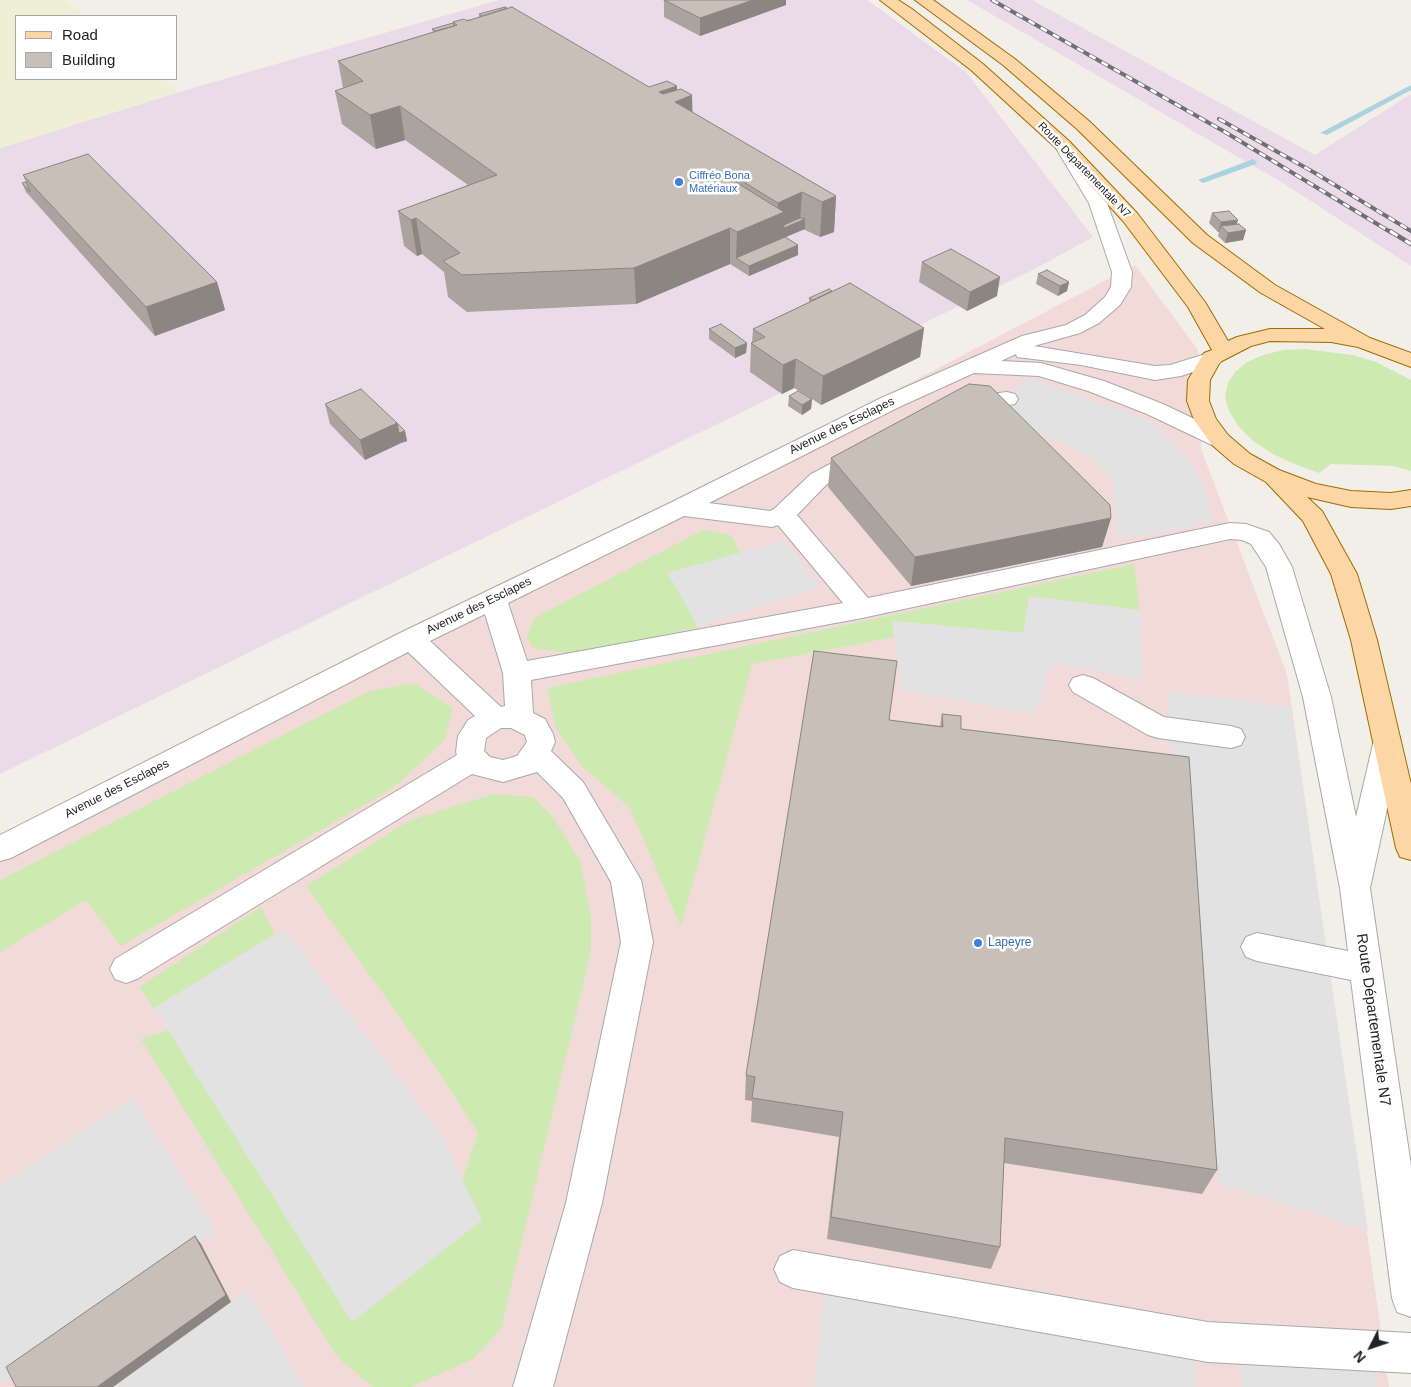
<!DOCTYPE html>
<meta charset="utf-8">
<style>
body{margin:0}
#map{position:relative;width:1411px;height:1387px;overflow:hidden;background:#f2efe9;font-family:Arial,sans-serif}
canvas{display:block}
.legend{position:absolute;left:15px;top:15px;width:162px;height:65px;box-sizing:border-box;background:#fff;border:1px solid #a7a7a7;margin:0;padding:6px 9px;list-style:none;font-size:15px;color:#222}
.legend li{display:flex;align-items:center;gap:10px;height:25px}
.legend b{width:25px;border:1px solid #a7a7a7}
.north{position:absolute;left:1346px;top:1322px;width:50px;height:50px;-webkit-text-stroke:4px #fff;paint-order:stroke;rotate:229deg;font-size:14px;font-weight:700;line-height:20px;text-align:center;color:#222}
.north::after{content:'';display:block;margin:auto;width:18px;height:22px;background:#222;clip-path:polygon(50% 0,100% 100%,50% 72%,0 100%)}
</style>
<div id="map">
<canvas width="1411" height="1387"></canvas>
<ul class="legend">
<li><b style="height:6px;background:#fcd6a4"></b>Road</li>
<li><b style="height:14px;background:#c7bfb8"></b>Building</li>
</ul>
<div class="north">N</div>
</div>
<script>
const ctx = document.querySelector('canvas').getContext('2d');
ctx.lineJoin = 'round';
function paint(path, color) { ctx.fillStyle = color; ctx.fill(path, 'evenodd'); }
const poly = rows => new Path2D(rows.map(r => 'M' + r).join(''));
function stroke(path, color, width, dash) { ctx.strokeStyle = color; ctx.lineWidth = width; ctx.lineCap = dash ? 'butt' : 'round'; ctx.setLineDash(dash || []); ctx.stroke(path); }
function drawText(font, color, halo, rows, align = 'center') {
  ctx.font = font + ' Arial,sans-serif'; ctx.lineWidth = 5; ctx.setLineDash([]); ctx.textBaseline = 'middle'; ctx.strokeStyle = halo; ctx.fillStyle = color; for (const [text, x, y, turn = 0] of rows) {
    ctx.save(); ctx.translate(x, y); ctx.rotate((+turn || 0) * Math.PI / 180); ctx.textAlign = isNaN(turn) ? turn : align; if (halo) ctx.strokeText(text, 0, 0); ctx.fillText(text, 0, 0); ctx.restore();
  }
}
const commercial = poly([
 [1135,265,1198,350,1201,449,1287,674,1389,1387,0,1387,0,859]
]);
const industrial = poly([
 [499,0,867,0,966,72,1093,237,1031,271,0,774,0,148,179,92],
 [967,0,1032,0,1315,155,1411,94,1411,266,1283,183]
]);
const farmland = poly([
 [0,0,66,0,86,16,16,16,16,79,162,79,179,92,0,148]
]);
const grass = poly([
 [1305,349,1353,355,1376,362,1411,380,1411,471,1394,466,1331,464,1319,473,1294,464,1271,453,1252,440,1238,426,1229,411,1225,397,1228,383,1235,372,1247,362,1263,355,1283,350],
 [703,530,731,535,740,553,668,573,698,627,584,655,533,648,527,636,534,618],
 [1134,564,1140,610,1029,596,1023,633,893,621,895,637,752,664,681,927,630,808,581,765,556,728,547,688],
 [414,683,453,708,444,741,393,788,121,946,86,900,0,952,0,880,369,691],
 [494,794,533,797,553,817,580,860,591,915,591,951,501,1329,473,1359,411,1387,373,1387,337,1357,141,1039,169,1030,352,1322,482,1220,462,1180,478,1133,434,1065,306,886,410,820],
 [261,907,275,934,154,1008,139,987]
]);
const parking = poly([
 [1026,377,1154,422,1183,452,1205,486,1214,523,1117,539,1114,489,1104,468,1075,450,995,413],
 [785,540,820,587,698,627,668,573],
 [1029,596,1140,610,1143,680,1052,663,1035,714,902,690,892,621,1023,633],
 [1167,692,1291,707,1368,1231,1219,1183],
 [284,929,440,1133,482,1220,352,1322,154,1008],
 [133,1098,216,1232,0,1383,0,1185],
 [827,1274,1194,1339,1195,1387,814,1387],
 [247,1290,304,1387,113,1387,231,1302],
 [1237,1344,1372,1354,1376,1387,1242,1387]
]);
const stream = poly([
 [1411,85,1411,90,1327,135,1320,133,1411,85],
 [1253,159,1257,162,1256,164,1206,182,1203,183,1198,180,1253,159]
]);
const minor = poly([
 [1063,140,1069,141,1107,203,1132,272,1131,287,1120,305,1099,323,1080,333,1034,346,1155,366,1170,365,1212,352,1220,353,1223,358,1220,363,1181,376,1155,380,1081,365,1017,357,1016,354,1001,361,1041,363,1104,381,1163,404,1228,435,1231,440,1228,445,1220,447,1212,445,1147,414,1088,391,1039,376,974,373,897,408,709,503,770,511,774,509,811,474,855,451,863,449,871,451,875,456,871,461,827,484,797,515,868,598,1230,523,1246,524,1269,532,1279,544,1292,567,1331,697,1356,817,1373,744,1377,736,1387,733,1397,736,1401,744,1370,888,1411,1166,1411,1317,1397,1312,1392,1298,1351,980,1257,961,1246,957,1241,947,1246,937,1257,933,1348,951,1340,888,1303,697,1266,567,1251,544,1242,540,1230,539,862,618,531,680,533,713,545,719,553,734,555,742,551,751,583,782,641,880,653,942,602,1203,553,1387,513,1387,566,1203,621,942,611,882,563,798,537,772,503,782,472,774,137,979,126,983,115,979,110,969,115,959,457,755,456,752,458,736,468,720,475,716,408,652,11,858,0,861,0,835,402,632,672,502,881,398,1022,336,1066,325,1085,315,1105,297,1111,287,1112,272,1089,203,1054,145,1057,141,1063,140],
 [684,516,772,527,778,525,843,603,527,661,508,603,684,516],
 [485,614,503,673,505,706,501,707,430,641,485,614],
 [501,728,511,728,525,735,527,742,517,756,503,760,490,757,484,751,486,738,501,728],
 [1007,392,1015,394,1018,399,1015,404,966,411,958,409,955,404,958,399,966,397,1007,392],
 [1083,675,1093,678,1164,717,1231,726,1241,729,1245,737,1241,745,1231,748,1158,738,1148,735,1073,692,1069,685,1073,678,1083,675],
 [793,1250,1208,1322,1411,1333,1411,1373,1208,1362,793,1288,780,1282,774,1269,780,1256,793,1250]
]);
const major = poly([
 [880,0,898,0,912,9,983,64,1069,141,1137,213,1205,302,1228,341,1237,337,1270,329,1325,329,1261,293,1193,243,1077,129,1003,65,915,0,933,0,1015,59,1089,121,1207,235,1275,285,1370,338,1411,353,1411,367,1358,347,1331,342,1270,341,1251,346,1220,362,1210,380,1209,401,1216,419,1228,435,1250,454,1279,470,1316,484,1351,491,1391,493,1411,490,1411,506,1391,509,1351,507,1307,497,1322,511,1357,574,1377,640,1411,784,1411,860,1400,857,1396,848,1351,640,1331,574,1303,521,1266,482,1234,464,1212,445,1194,420,1187,401,1188,380,1204,353,1212,350,1188,307,1123,221,1057,149,971,70,880,0]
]);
const railFar1 = poly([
 [992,0,1225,132,1392,233],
 [1219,119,1315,173,1411,231]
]);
const rail = poly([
 [1390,231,1411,244]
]);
const wall = poly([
 [664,0,786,0,786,5,700,36,664,17],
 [479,14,649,87,677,90,692,112,836,196,834,232,820,237,803,229,783,238,798,245,798,255,749,276,730,264,636,304,467,312,448,297,444,272,422,254,417,256,404,246,398,211,468,185,405,140,376,149,342,124,335,91,343,88,338,61,433,32,432,29,453,23,453,22,472,19,479,17],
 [23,175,217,282,225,310,155,336,26,192,22,183,26,182],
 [1212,213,1236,224,1246,230,1243,240,1225,243,1218,236,1219,232,1218,232,1209,223],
 [922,262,997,296,967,311,919,282],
 [1038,274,1069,282,1067,291,1058,296,1036,284],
 [832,291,924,328,920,357,821,405,812,399,811,409,802,415,788,406,789,396,811,398,794,388,782,394,750,372,751,343,752,343,753,329,809,302,809,298],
 [709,329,747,343,746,353,735,358,709,339],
 [325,404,405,431,407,441,401,443,365,460,330,424],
 [831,458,1111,518,1102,547,911,586,828,487],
 [942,714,961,729,1217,1170,1202,1194,1004,1163,1000,1247,991,1269,827,1239,839,1137,751,1122,752,1101,745,1100,746,1075,889,720,940,726]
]);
const shadedWall = poly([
 [753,0,786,0,786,5,700,36,700,18],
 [677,86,677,101,692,95,693,129,659,92],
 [400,106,405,140,376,149,370,115],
 [802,192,800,221,805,219,805,229,736,258,737,232,777,215,778,203],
 [836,196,834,232,820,237,822,202],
 [416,218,422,254,417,256,411,220],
 [1238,220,1235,230,1221,226,1219,232,1218,232,1221,222],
 [730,228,730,264,636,304,634,268],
 [1246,230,1243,240,1225,243,1228,233],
 [798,245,798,255,749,276,749,266],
 [1000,277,997,296,967,311,970,292],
 [217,282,225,310,155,336,146,307],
 [1069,282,1067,291,1058,296,1060,286],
 [924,328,920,357,821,405,823,376],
 [747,343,746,353,735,358,735,348],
 [796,359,794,388,782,394,783,365],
 [812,399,811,409,802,415,802,405],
 [397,423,401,443,365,460,360,440],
 [405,431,407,441,401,443,399,433],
 [1111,518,1102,547,911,586,915,557],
 [195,1236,201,1244,231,1302,113,1387,97,1387]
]);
const building = poly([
 [664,0,753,0,700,18,664,0],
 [505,7,507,8,482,16,479,14,505,7],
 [512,7,649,87,667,81,677,86,659,92,663,94,681,89,692,95,675,102,836,196,822,202,802,192,778,203,726,171,721,173,784,212,737,232,730,228,634,268,462,275,443,261,460,253,416,218,411,220,398,211,497,175,400,106,370,115,335,91,363,81,338,61,457,25,453,22,464,19,467,21,512,7],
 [453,23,454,26,435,31,432,29,453,23],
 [88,154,217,282,146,307,23,175,88,154],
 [26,182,30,192,22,183,26,182],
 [1229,211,1238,220,1221,222,1212,213,1229,211],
 [800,218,805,219,784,228,784,225,800,218],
 [1239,224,1246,230,1228,233,1221,226,1239,224],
 [785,237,798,245,749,266,736,258,785,237],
 [951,249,1000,277,970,292,922,262,951,249],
 [1047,270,1069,282,1060,286,1038,274,1047,270],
 [850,283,924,328,823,376,796,359,783,365,751,343,765,337,753,329,850,283],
 [829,289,832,291,813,300,809,298,829,289],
 [721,324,747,343,735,348,709,329,721,324],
 [969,384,990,386,1110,505,1111,518,915,557,831,458,969,384],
 [361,389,397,423,360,440,325,404,361,389],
 [798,391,812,399,802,405,789,396,798,391],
 [397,423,405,431,399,433,397,423],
 [814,651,897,661,889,720,943,727,942,714,961,716,961,729,1189,757,1217,1170,1005,1138,1000,1247,831,1217,843,1112,752,1098,755,1077,746,1075,814,651],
 [195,1236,226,1295,97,1387,16,1387,6,1367,195,1236]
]);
const markers = [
 [679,182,5,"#3f7fe0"],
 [978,943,5,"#3f7fe0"]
];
const farStreetnames = [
 ["Route Départementale N7",1084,170,46]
];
const farShopnames = [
 ["Ciffréo Bona",689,176],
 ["Matériaux",689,189]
];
const streetNames = [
 ["Avenue des Esclapes",842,426,-26],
 ["Avenue des Esclapes",479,606,-26],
 ["Avenue des Esclapes",117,789,-27]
];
const shopNames = [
 ["Lapeyre",988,943]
];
const nearStreetnames = [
 ["Route Départementale N7",1373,1020,82]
];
paint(commercial, '#f2dad9');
paint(industrial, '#ebdbe8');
paint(farmland, '#eef0d5');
paint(grass, '#cdebb0');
paint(parking, '#e2e2e2');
paint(stream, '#aad3df');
stroke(minor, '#a9a9a9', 2);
stroke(major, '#a06b00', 2);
paint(minor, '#fff');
paint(major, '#fcd6a4');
stroke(railFar1, '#707070', 4);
stroke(rail, '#707070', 4.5);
stroke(railFar1, '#fff', 2.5, [7]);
stroke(rail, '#fff', 3, [9]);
paint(wall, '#aba49e');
paint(shadedWall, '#8b8681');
paint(building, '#c7bfb8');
stroke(building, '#8b8681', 1);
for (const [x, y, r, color] of markers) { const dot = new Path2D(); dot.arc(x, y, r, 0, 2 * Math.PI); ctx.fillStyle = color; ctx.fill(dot); stroke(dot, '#fff', 2); }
drawText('11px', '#222', '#fff', farStreetnames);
drawText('11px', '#366cbe', '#fff', farShopnames, 'left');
drawText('12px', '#222', '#fff', streetNames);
drawText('12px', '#366cbe', '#fff', shopNames, 'left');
drawText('15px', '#222', '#fff', nearStreetnames);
</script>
